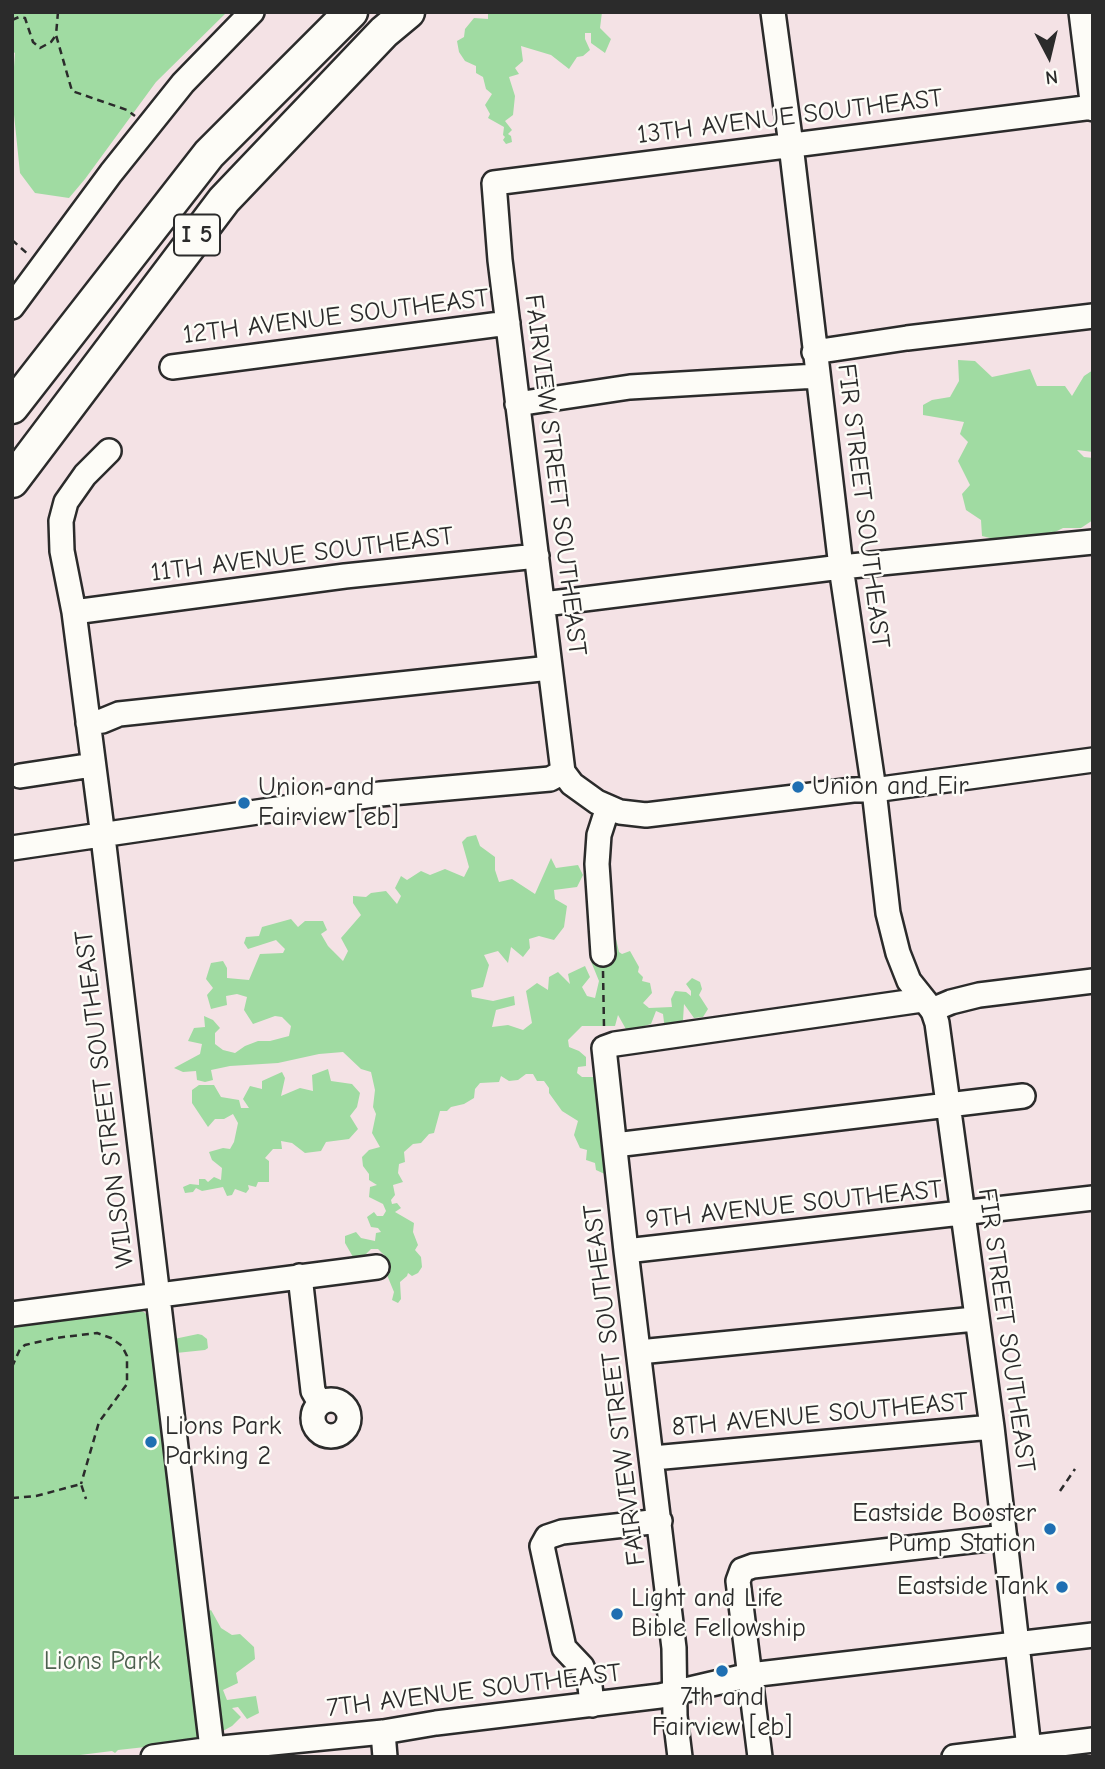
<!DOCTYPE html>
<style>
body{margin:0}
#map{position:relative;width:1105px;height:1769px;overflow:hidden;background:#f4e2e5;font-family:"Comic Neue",sans-serif}
canvas{display:block}
.frame{position:absolute;inset:0;border:14px solid #2b2b2b;pointer-events:none}
.north{position:absolute;left:1014px;top:21px;width:70px;height:70px;-webkit-text-stroke:5px #fdfcf7;paint-order:stroke;rotate:173deg;font-size:19px;font-weight:700;line-height:28px;text-align:center;color:#2b2b2b}
.north::after{content:'';display:block;margin:auto;width:24px;height:32px;background:#2b2b2b;clip-path:polygon(50% 0,100% 100%,50% 72%,0 100%)}
</style>
<div id="map">
<canvas width="1105" height="1769"></canvas>
<div class="frame"></div>
<div class="north">N</div>
</div>
<script>
const ctx = document.querySelector('canvas').getContext('2d');
ctx.lineJoin = 'round';
function paint(path, color) { ctx.fillStyle = color; ctx.fill(path, 'evenodd'); }
const poly = rows => new Path2D(rows.map(r => 'M' + r).join(''));
function stroke(path, color, width, dash) { ctx.strokeStyle = color; ctx.lineWidth = width; ctx.lineCap = dash ? 'butt' : 'round'; ctx.setLineDash(dash || []); ctx.stroke(path); }
function drawText(font, color, halo, rows, align = 'center') {
  ctx.font = font + ' "Comic Neue",sans-serif'; ctx.lineWidth = 5; ctx.setLineDash([]); ctx.textBaseline = 'middle'; ctx.strokeStyle = halo; ctx.fillStyle = color; for (const [text, x, y, turn = 0] of rows) {
    ctx.save(); ctx.translate(x, y); ctx.rotate((+turn || 0) * Math.PI / 180); ctx.textAlign = isNaN(turn) ? turn : align; if (halo) ctx.strokeText(text, 0, 0); ctx.fillText(text, 0, 0); ctx.restore();
  }
}
const green = poly([
 [12,12,227,12,156,82,85,179,69,198,35,193,20,173,12,95,15,53,12,51],
 [488,12,602,12,600,28,611,39,605,53,591,43,591,33,585,33,585,39,590,50,583,56,577,57,569,69,551,55,521,46,523,61,515,68,519,74,509,77,515,96,513,115,505,121,512,130,508,134,511,136,512,142,506,144,503,140,505,137,503,135,504,127,488,118,490,114,485,105,492,94,486,89,483,77,476,73,476,66,465,61,459,52,457,41,464,37,465,29,474,18,488,19],
 [958,360,975,361,992,377,1030,369,1037,386,1065,386,1072,396,1084,376,1093,370,1093,452,1077,450,1084,457,1093,458,1093,520,1081,528,1063,528,1039,540,1006,542,982,536,981,520,966,510,962,494,970,485,958,461,968,442,960,434,964,422,923,415,923,405,932,400,950,397,959,381],
 [476,835,480,846,495,857,495,870,499,882,512,879,535,894,551,858,556,868,578,865,583,875,577,887,554,890,555,899,567,906,564,927,554,940,539,936,529,939,530,948,523,957,511,947,508,963,498,951,484,955,489,965,483,987,471,990,472,997,493,1001,514,996,515,1005,496,1010,492,1027,508,1025,523,1030,532,1023,526,991,537,983,548,990,549,977,558,972,570,984,568,974,585,966,590,977,582,987,587,996,595,998,599,981,590,959,593,959,616,939,619,952,622,954,630,951,639,967,638,972,643,977,642,981,650,983,652,993,643,1003,649,1008,672,1007,671,999,675,991,686,992,691,996,691,991,686,984,692,978,700,982,702,989,699,995,708,1009,703,1017,694,1018,684,1004,683,1020,675,1029,665,1030,663,1014,656,1011,651,1024,627,1031,618,1015,615,1026,582,1026,568,1040,569,1047,579,1051,586,1057,586,1066,578,1067,577,1073,582,1077,594,1077,598,1082,609,1176,596,1170,595,1163,586,1160,587,1150,580,1148,574,1135,578,1121,562,1111,549,1093,549,1088,544,1081,537,1081,533,1074,526,1074,518,1080,509,1081,501,1076,499,1082,480,1083,475,1089,474,1098,464,1104,451,1107,447,1111,440,1111,434,1133,429,1134,421,1143,413,1144,404,1152,405,1162,399,1164,398,1173,403,1182,393,1185,395,1195,391,1200,392,1204,397,1203,401,1208,395,1212,414,1223,413,1232,418,1245,415,1250,421,1257,422,1267,418,1273,412,1276,408,1273,407,1276,400,1282,401,1299,398,1303,392,1300,394,1292,387,1275,388,1269,383,1262,385,1256,378,1249,371,1249,362,1258,353,1257,345,1243,345,1236,356,1232,361,1238,375,1241,376,1233,381,1232,378,1228,371,1227,367,1217,374,1212,377,1216,383,1216,386,1211,383,1204,369,1197,370,1187,377,1185,369,1180,369,1174,363,1166,362,1157,369,1150,380,1147,372,1133,376,1114,373,1107,375,1090,371,1072,361,1069,343,1052,319,1054,278,1063,230,1066,211,1070,213,1080,205,1082,197,1080,196,1071,183,1072,174,1068,200,1054,202,1044,188,1041,194,1028,205,1027,204,1016,213,1020,220,1028,215,1033,215,1044,223,1050,235,1053,245,1046,258,1041,270,1041,289,1036,291,1026,282,1017,275,1016,253,1024,244,1010,247,997,237,994,226,996,227,1005,211,1009,207,995,213,988,206,979,211,963,223,961,227,968,227,978,249,980,260,954,283,953,285,949,276,940,248,949,244,943,246,937,259,936,262,927,291,919,298,927,305,921,323,921,327,930,321,934,328,946,343,961,348,951,341,938,361,915,353,903,353,896,366,897,371,893,386,891,397,904,401,896,395,888,401,876,407,880,421,871,430,875,445,869,464,877,469,867,462,842,467,837],
 [328,1069,331,1081,352,1084,360,1093,357,1107,350,1116,358,1129,349,1139,326,1142,321,1151,305,1153,292,1143,281,1141,282,1149,273,1149,265,1158,269,1161,269,1182,258,1182,256,1187,248,1185,249,1189,246,1193,235,1189,232,1195,227,1196,223,1187,202,1191,196,1188,193,1192,185,1193,183,1187,190,1184,199,1185,199,1179,205,1179,208,1182,214,1177,221,1180,222,1168,212,1160,209,1152,223,1148,230,1149,234,1142,238,1123,233,1114,224,1119,215,1119,208,1127,192,1103,192,1090,199,1085,214,1085,221,1097,239,1100,241,1108,249,1108,243,1099,250,1086,262,1089,262,1081,282,1072,285,1078,281,1096,300,1088,313,1091,312,1075],
 [132,1309,144,1312,151,1319,207,1612,211,1610,221,1628,232,1635,240,1634,254,1647,255,1659,236,1673,238,1683,223,1690,227,1700,256,1696,259,1713,247,1719,238,1707,232,1708,241,1717,232,1726,221,1732,201,1730,199,1739,191,1742,118,1750,115,1753,112,1751,64,1757,12,1757,12,1317],
 [198,1334,202,1335,207,1339,208,1348,205,1350,176,1353,174,1339]
]);
const path = poly([
 [58,12,56,35,72,91,127,110,135,116],
 [12,20,19,17,25,18,33,42,40,48,51,42,56,35],
 [12,240,29,255],
 [603,971,604,1027],
 [12,1367,20,1349,25,1345,55,1338,97,1333,111,1338,122,1346,127,1356,127,1384,99,1422,81,1484],
 [1060,1491,1075,1469],
 [12,1498,36,1496,81,1484,86,1499],
 [635,1628,640,1628]
]);
const minor = poly([
 [773,12,791,145,841,567,874,790,888,913,898,953,909,981,933,1011,937,1023,992,1427,1030,1757],
 [1081,12,1093,109],
 [12,307,111,173,183,83,252,12],
 [814,352,907,338,1093,316],
 [172,367,508,323],
 [517,404,630,387,817,376],
 [109,451,85,475,66,502,61,521,62,551,74,612,103,837,213,1757],
 [544,604,841,567,1093,542],
 [74,612,345,576,537,556],
 [88,723,102,721,119,714,550,668],
 [563,772,500,260,494,183,1093,107],
 [563,772,572,784,597,802,620,812,646,815,853,790,874,790,1093,760],
 [20,776,93,765],
 [12,848,380,794,550,779,563,772],
 [603,954,597,864,599,835,608,807],
 [932,1010,951,1002,979,995,1093,981],
 [615,1145,1023,1096],
 [626,1251,1093,1198],
 [300,1276,313,1391,320,1403],
 [12,1314,377,1267],
 [639,1352,975,1319],
 '313 1418a18 18 0 1 1 36 0a18 18 0 1 1-36 0Z',
 [653,1458,992,1427],
 [592,1705,590,1686,582,1667,564,1648,542,1546,547,1537,562,1532,660,1521],
 [383,1732,385,1757],
 [153,1757,212,1749,383,1732,436,1723,660,1696,750,1675,1093,1635],
 [680,1757,675,1716,674,1648,626,1251,604,1048,615,1044,922,1000],
 [760,1757,738,1581,742,1570,753,1566,1005,1537],
 [954,1757,1093,1740]
]);
const highway = poly([
 [12,407,209,154,351,12],
 [12,481,224,200,384,32,408,12]
]);
const markers = [
 [798,787,7,"#1f6fb2"],
 [244,803,7,"#1f6fb2"],
 [151,1442,7,"#1f6fb2"],
 [1050,1529,7,"#1f6fb2"],
 [1062,1587,7,"#1f6fb2"],
 [617,1614,7,"#1f6fb2"],
 [722,1671,7,"#1f6fb2"]
];
const shields = [
 [197,235,46]
];
const shieldNames = [
 ["I 5",197,235]
];
const streetNames = [
 ["13TH AVENUE SOUTHEAST",790,117,-7],
 ["12TH AVENUE SOUTHEAST",336,317,-7],
 ["FAIRVIEW STREET SOUTHEAST",555,475,83],
 ["FIR STREET SOUTHEAST",863,506,83],
 ["11TH AVENUE SOUTHEAST",302,555,-7],
 ["WILSON STREET SOUTHEAST",105,1099,-97],
 ["9TH AVENUE SOUTHEAST",794,1205,-6],
 ["FIR STREET SOUTHEAST",1006,1330,82],
 ["FAIRVIEW STREET SOUTHEAST",615,1385,-97],
 ["8TH AVENUE SOUTHEAST",820,1415,-5],
 ["7TH AVENUE SOUTHEAST",474,1691,-7]
];
const poiNames = [
 ["Union and Fir",812,787],
 ["Union and",258,788],
 ["Fairview [eb]",258,818],
 ["Lions Park",165,1427],
 ["Parking 2",165,1457],
 ["Eastside Booster",1036,1514,"right"],
 ["Pump Station",1036,1544,"right"],
 ["Eastside Tank",1048,1587,"right"],
 ["Light and Life",631,1599],
 ["Bible Fellowship",631,1629],
 ["7th and",722,1698,"center"],
 ["Fairview [eb]",722,1728,"center"]
];
const parkNames = [
 ["Lions Park",102,1662]
];
paint(green, '#a0dba2');
stroke(minor, '#2b2b2b', 28);
stroke(highway, '#2b2b2b', 37);
stroke(path, '#2b2b2b', 2.5, [7, 5]);
stroke(minor, '#fdfcf7', 23);
stroke(highway, '#fdfcf7', 32);
for (const [x, y, r, color] of markers) { const dot = new Path2D(); dot.arc(x, y, r, 0, 2 * Math.PI); ctx.fillStyle = color; ctx.fill(dot); stroke(dot, '#fdfcf7', 2.5); }
for (const [x, y, w] of shields) { const box = new Path2D(); box.roundRect(x - w / 2, y - 20.5, w, 41, 5); ctx.fillStyle = '#fdfcf7'; ctx.fill(box); stroke(box, '#2b2b2b', 2); }
drawText('bold 24px', '#2b2b2b', null, shieldNames);
drawText('26px', '#2b2b2b', '#fdfcf7', streetNames);
drawText('26px', '#2b2b2b', '#fdfcf7', poiNames, 'left');
drawText('26px', '#4e604f', '#fdfcf7', parkNames);
</script>
